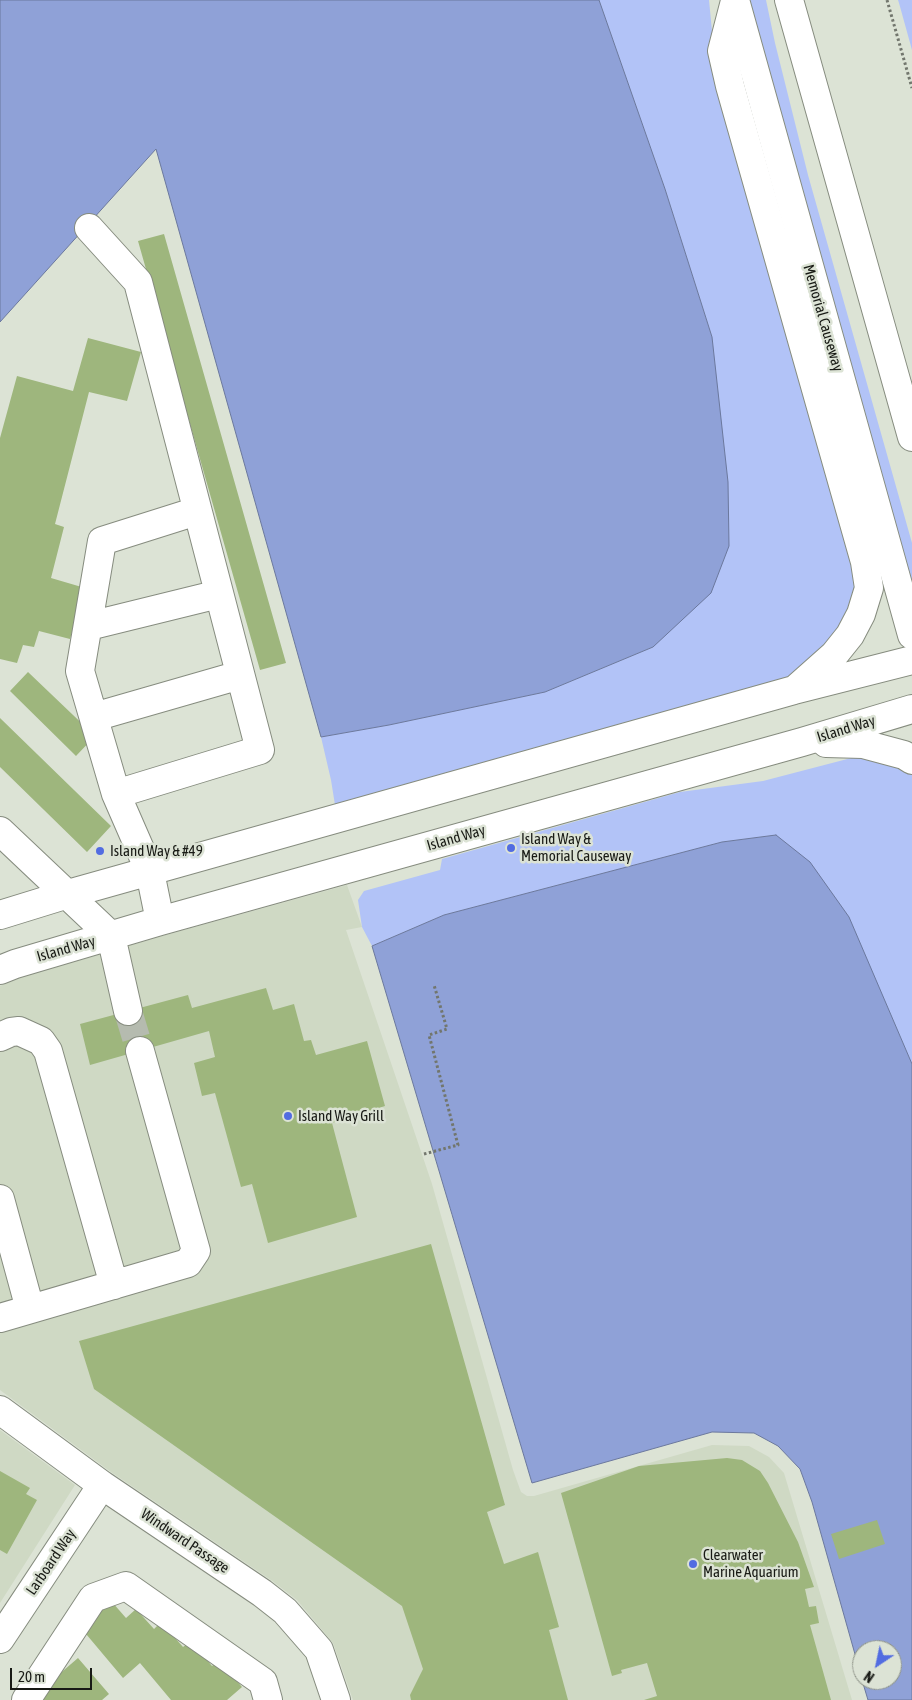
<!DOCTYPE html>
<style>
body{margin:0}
#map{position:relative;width:912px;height:1700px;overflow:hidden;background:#dce3d5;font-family:"Asap Condensed",sans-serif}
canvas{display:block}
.north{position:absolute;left:852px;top:1640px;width:50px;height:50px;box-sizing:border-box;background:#dce3d5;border:1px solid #8e9388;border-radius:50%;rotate:214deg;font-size:14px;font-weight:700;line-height:20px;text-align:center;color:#181a15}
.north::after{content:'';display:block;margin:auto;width:18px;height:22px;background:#526ce1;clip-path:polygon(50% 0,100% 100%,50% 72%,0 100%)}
.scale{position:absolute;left:10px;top:1668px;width:82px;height:22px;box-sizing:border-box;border:2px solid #181a15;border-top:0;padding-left:6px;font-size:15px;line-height:18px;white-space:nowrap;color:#181a15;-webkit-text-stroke:4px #dce3d5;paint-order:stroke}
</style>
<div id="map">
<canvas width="912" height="1700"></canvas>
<div class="north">N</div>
<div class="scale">20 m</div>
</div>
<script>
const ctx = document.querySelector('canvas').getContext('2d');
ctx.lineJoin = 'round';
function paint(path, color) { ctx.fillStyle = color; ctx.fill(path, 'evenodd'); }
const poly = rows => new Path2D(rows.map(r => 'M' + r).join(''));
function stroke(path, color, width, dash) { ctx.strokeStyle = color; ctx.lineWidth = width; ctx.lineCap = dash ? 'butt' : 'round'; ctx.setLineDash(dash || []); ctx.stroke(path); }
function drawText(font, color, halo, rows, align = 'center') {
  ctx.font = font + ' "Asap Condensed",sans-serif'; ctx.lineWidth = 5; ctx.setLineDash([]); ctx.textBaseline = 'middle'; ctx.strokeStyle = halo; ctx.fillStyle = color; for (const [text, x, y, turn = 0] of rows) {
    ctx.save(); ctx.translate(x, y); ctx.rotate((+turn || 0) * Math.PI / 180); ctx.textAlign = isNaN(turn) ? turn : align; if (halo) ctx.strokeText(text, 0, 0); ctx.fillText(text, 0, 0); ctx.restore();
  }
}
const built = poly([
 [347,885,362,927,346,930,432,1184,513,1470,521,1492,527,1496,534,1496,712,1445,749,1446,769,1457,784,1473,852,1700,353,1700,333,1643,297,1600,271,1580,111,1472,0,1390,0,986,19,978,162,936],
 [0,1430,75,1485,0,1603]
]);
const green = poly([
 [599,0,709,0,714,52,860,572,855,600,831,642,788,678,335,805,331,780,321,737,389,725,545,692,653,647,712,337,665,189],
 [748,0,766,0,775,43,808,175,912,543,912,583],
 [898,0,912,0,912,50,899,3],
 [855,757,879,759,907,771,912,775,912,1064,885,1002,776,835,722,842,444,915,372,946,362,927,358,900,364,891,440,870,442,859,680,792,763,781]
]);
const water = poly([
 [0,0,599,0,665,189,712,337,728,482,729,546,711,593,653,647,545,692,389,725,321,737,156,149,0,322,0,0],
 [776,835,810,862,849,917,912,1064,912,1700,868,1700,862,1680,892,1680,892,1650,862,1650,862,1679,812,1502,800,1469,778,1446,754,1433,712,1432,532,1483,372,946,444,915,722,842,776,835]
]);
const building = poly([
 [164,234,286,663,260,670,138,241],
 [88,338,141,352,127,401,89,392,55,524,64,527,51,578,85,588,70,639,39,631,34,647,23,645,17,663,0,659,0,438,17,376,73,391],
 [28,672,95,736,76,756,10,691],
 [0,718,111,826,87,852,0,767],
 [266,988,273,1010,294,1004,304,1041,311,1040,316,1055,367,1041,385,1106,332,1123,357,1217,268,1243,252,1184,241,1187,215,1093,202,1096,194,1063,215,1057,209,1031,90,1065,80,1024,188,995,192,1008],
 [431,1244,505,1505,487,1512,504,1564,538,1552,559,1627,549,1630,568,1700,411,1700,410,1695,423,1669,402,1606,94,1389,79,1341],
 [727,1458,742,1460,760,1471,768,1483,798,1542,814,1587,805,1589,809,1607,816,1606,819,1623,810,1625,831,1700,644,1700,657,1696,647,1663,621,1670,622,1673,612,1676,561,1493,639,1466],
 [0,1471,30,1488,26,1494,37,1500,7,1554,0,1550],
 [877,1520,885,1544,839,1559,831,1534],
 [112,1602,126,1618,136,1609,154,1629,161,1622,183,1647,191,1641,212,1666,219,1660,242,1687,227,1700,171,1700,140,1663,123,1678,81,1628],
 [78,1658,109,1694,102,1700,41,1700,36,1694]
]);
const minorTunnel = poly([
 [128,1011,140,1051]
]);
const path = poly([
 [887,0,912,88],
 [424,1154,458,1145,429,1035,447,1029,434,985]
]);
const minor = poly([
 [735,1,722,51,730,86,865,562,869,588,861,614,850,635,834,655,798,687],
 [89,228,138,282,260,750,116,794],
 [89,626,219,594],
 [94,717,240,675],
 [826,743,863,744,904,755,912,760],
 [0,831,111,936,128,1011],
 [0,915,68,894,794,690,912,660],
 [160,921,150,872,116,794,80,671,102,541,197,511],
 [0,970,15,964,160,921,802,742,912,709],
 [0,1037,11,1032,19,1031,41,1041,48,1051,114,1285],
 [0,1199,30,1309],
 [0,1318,188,1263,196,1251,140,1051],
 [0,1410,102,1485,262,1593,285,1611,319,1650,336,1700],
 [0,1639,102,1485],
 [26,1700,93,1598,126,1586,263,1682,268,1700]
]);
const major = poly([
 [735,0,912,635],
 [789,0,912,437]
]);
const markers = [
 [511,848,5,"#526ce1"],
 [100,851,5,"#526ce1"],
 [288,1116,5,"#526ce1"],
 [693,1564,5,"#526ce1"]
];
const streetNames = [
 ["Memorial Causeway",823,318,74],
 ["Island Way",846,729,-17],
 ["Island Way",456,838,-16],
 ["Island Way",66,949,-16],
 ["Windward Passage",185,1541,34],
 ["Larboard Way",51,1562,-56]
];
const poiNames = [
 ["Island Way &",521,839],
 ["Memorial Causeway",521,856],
 ["Island Way & #49",110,851],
 ["Island Way Grill",298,1116],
 ["Clearwater",703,1555],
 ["Marine Aquarium",703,1572]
];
paint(built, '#cfd9c4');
paint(green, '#b2c3f7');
paint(water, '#8fa1d7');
stroke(water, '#6b789d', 1);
paint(building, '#9eb67d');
stroke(minorTunnel, '#b5bbaf', 28, [28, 14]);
stroke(minor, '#868c7f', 30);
stroke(major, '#868c7f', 30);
stroke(path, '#72766d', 3, [2.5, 2.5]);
stroke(minor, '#fff', 28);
stroke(major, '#fff', 28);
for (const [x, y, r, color] of markers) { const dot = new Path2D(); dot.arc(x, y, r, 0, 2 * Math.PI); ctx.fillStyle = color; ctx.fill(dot); stroke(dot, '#dce3d5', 2); }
drawText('15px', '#181a15', '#dce3d5', streetNames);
drawText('15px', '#181a15', '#dce3d5', poiNames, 'left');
</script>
